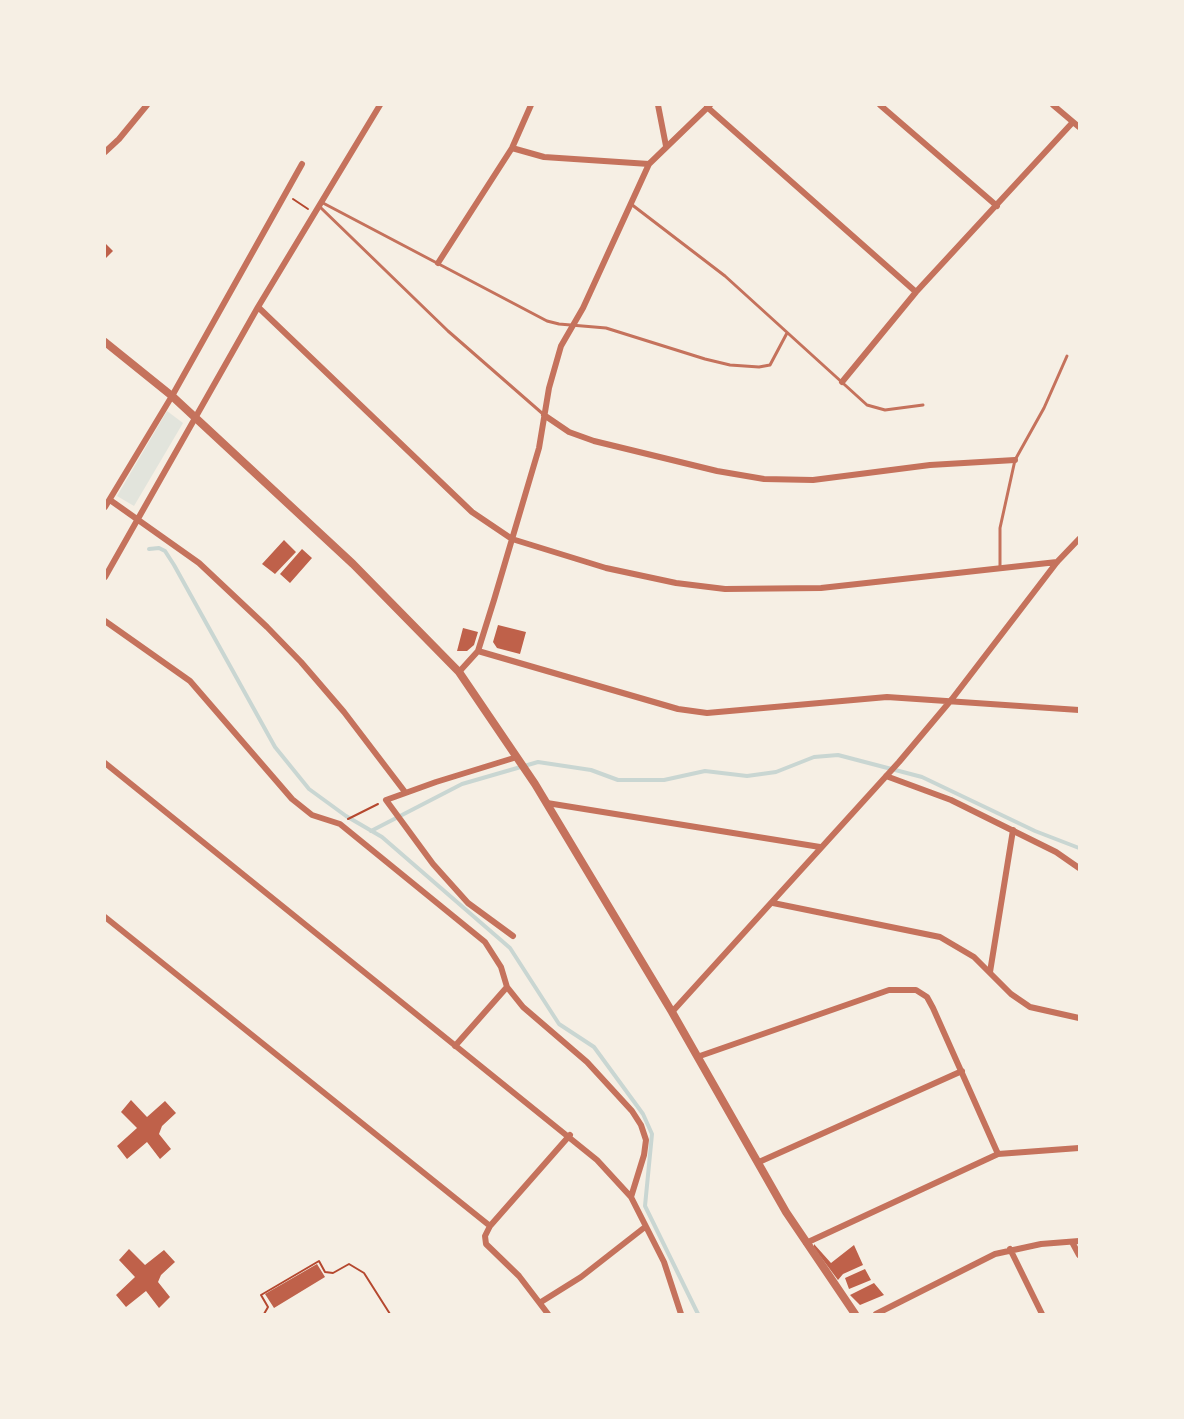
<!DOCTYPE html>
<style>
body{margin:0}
#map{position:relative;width:1184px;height:1419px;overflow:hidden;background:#f6efe4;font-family:"Nunito Sans",sans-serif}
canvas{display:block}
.frame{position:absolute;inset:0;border:106px solid #f6efe4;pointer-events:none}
</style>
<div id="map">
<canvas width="1184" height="1419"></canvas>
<div class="frame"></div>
</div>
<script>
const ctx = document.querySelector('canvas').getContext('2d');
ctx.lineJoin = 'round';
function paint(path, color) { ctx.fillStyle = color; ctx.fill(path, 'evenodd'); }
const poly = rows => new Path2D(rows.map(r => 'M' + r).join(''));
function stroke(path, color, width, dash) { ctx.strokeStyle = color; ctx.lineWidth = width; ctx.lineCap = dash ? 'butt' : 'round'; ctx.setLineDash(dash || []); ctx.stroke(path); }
const green = poly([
 [167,411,183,423,134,506,117,496]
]);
const stream = poly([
 [149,549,159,548,165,551,174,565,275,747,309,789,346,816,382,837,510,948,559,1024,594,1047,643,1114,652,1134,645,1206,698,1314],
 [371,831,462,784,538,762,591,770,618,780,664,780,705,771,747,776,776,772,814,757,838,755,922,777,1035,831,1079,848]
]);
const building = poly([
 [105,243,113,251,105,259],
 [284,540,296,552,275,574,262,564],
 [302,549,312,558,290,583,280,574],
 [498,625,526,632,520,654,497,648,493,642],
 [463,628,478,632,474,645,467,651,457,651],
 [131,1100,147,1117,165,1101,176,1113,162,1126,159,1134,171,1149,160,1159,147,1142,127,1159,117,1146,137,1128,121,1112],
 [814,1244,831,1263,854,1245,863,1265,843,1274,838,1280,814,1248],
 [129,1249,145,1265,164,1250,175,1262,161,1275,158,1282,170,1297,159,1308,146,1291,126,1307,116,1295,135,1277,119,1260],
 [317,1264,325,1277,274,1308,265,1294],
 [865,1269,871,1280,849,1289,845,1278],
 [874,1283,884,1295,860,1305,850,1295]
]);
const path = poly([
 [293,199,308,209],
 [348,819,378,804],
 [264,1314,268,1307,261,1295,319,1261,325,1272,333,1273,349,1264,364,1273,390,1314]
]);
const service = poly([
 [323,203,547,321,559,324,606,328,705,359,730,365,759,367,770,365,787,333],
 [631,204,725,276,867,405,885,410,923,405],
 [320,207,448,331,543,414],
 [1000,568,1000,528,1015,460,1044,408,1067,356]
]);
const minor = poly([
 [658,105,666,146],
 [880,105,997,206],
 [1053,105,1079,127],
 [707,107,916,292],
 [512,148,544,157,649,164],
 [105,152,119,139,147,105],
 [438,263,512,148,531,105],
 [258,307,472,512,512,539,606,568,676,583,725,589,821,588,1057,562],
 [842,382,916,292,1073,122],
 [544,415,569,432,594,441,717,471,764,479,813,480,930,465,1015,460],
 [110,500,199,563,267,627,301,662,344,712,405,792],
 [105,507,172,396,302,164],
 [105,577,258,307,380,105],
 [105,621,190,681,292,799,312,815,340,824,485,942,501,967,507,987,523,1007,587,1062,632,1111,641,1125,646,1140,644,1155,631,1197],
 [478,651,678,709,707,713,887,697,1079,710],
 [459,672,478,651,494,600,539,448,549,388,561,346,583,308,649,164,710,105],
 [105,763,597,1160,631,1197,664,1262,681,1314],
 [886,776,951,800,1056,852,1079,868],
 [547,803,820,847],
 [773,903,940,937,974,957,1011,994,1030,1007,1079,1018],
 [105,917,490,1226,485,1236,486,1244,519,1276,548,1314],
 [513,936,468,903,433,864,386,800,436,782,517,757],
 [990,972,1013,830],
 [672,1012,899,762,952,699,1057,562,1079,539],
 [455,1046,507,987],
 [697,1057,889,990,916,990,927,997,933,1008,998,1154],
 [759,1162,962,1071],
 [490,1226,570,1135],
 [1072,1242,1079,1255],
 [806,1243,998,1154,1079,1148],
 [1010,1249,1042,1314],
 [541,1302,581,1277,645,1227],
 [876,1314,995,1254,1041,1244,1079,1241]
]);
const tertiary = poly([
 [105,342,172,396,353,564,459,672,535,784,672,1012,786,1212,855,1314]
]);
paint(green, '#e2e4dc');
stroke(stream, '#c9d6d2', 4);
paint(building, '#bf614a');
stroke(path, '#b5482f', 2);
stroke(service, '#c5725c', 3);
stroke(minor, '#c5725c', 6);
stroke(tertiary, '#c5725c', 8);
</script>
